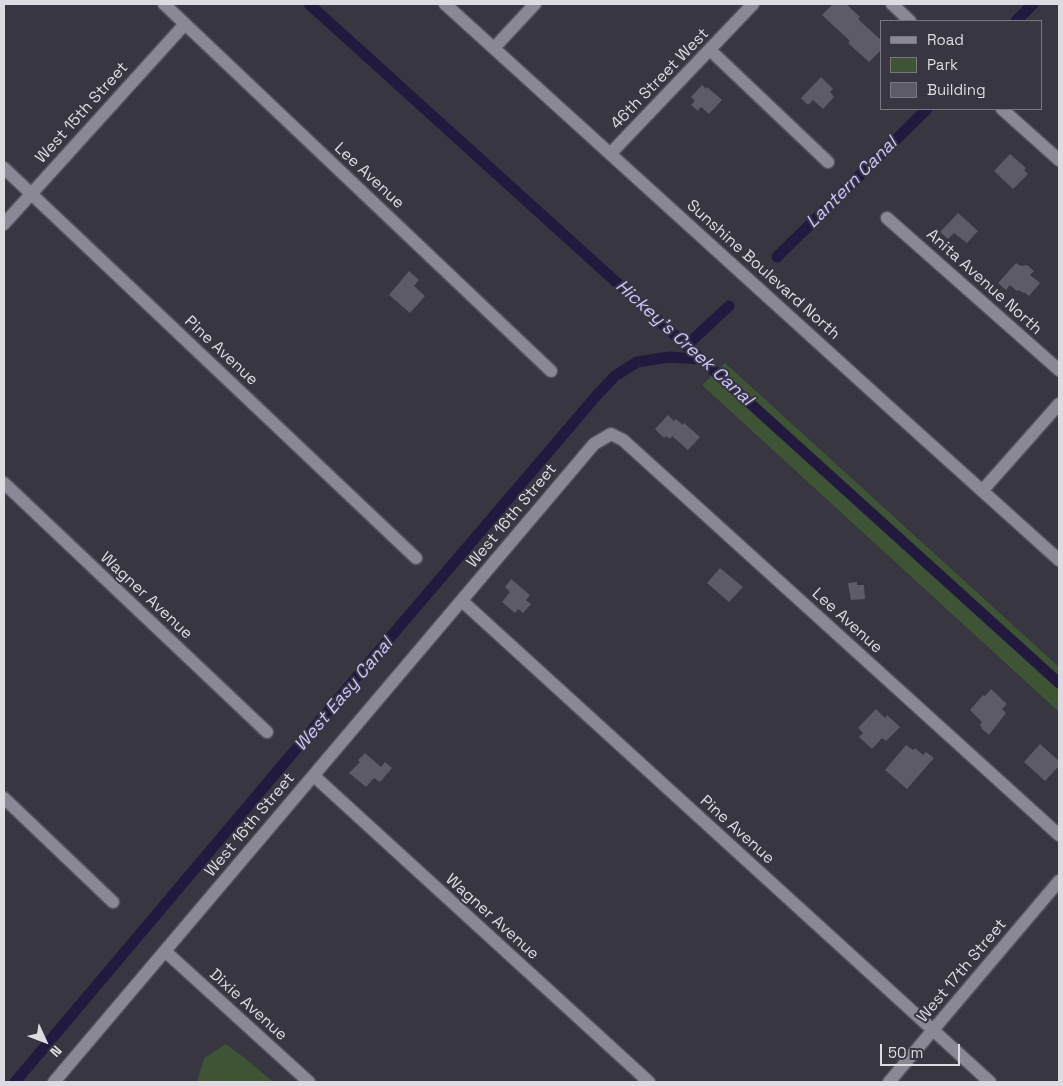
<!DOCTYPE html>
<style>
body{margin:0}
#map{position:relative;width:1063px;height:1086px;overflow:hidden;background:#373641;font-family:"Space Grotesk",sans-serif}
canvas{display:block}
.frame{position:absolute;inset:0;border:5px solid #dcdbe2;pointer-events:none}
.legend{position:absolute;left:880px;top:20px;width:162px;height:90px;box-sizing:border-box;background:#373641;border:1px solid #797881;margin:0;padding:6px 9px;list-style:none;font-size:15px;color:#dcdbe2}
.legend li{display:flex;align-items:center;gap:10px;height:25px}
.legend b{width:25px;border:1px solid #797881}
.north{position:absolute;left:20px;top:1016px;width:50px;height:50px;-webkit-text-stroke:4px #373641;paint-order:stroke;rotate:133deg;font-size:14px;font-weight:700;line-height:20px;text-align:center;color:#dcdbe2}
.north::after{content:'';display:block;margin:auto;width:18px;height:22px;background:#dcdbe2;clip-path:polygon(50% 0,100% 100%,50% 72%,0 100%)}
.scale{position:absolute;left:880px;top:1044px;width:80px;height:22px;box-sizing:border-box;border:2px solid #dcdbe2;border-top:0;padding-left:6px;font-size:15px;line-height:18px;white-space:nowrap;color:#dcdbe2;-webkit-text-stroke:4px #373641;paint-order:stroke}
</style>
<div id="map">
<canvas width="1063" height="1086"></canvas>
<div class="frame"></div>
<ul class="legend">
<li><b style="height:6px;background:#8a8895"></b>Road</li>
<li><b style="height:14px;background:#3e5434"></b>Park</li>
<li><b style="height:14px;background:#5c5b67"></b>Building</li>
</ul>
<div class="north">N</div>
<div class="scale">50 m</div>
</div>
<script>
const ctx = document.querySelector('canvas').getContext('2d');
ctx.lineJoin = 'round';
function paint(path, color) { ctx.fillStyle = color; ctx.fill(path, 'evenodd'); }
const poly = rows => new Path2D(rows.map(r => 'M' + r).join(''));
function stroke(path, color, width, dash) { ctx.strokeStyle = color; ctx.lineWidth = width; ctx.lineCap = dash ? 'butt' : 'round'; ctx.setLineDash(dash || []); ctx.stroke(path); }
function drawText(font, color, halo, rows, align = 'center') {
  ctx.font = font + ' "Space Grotesk",sans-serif'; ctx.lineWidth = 4; ctx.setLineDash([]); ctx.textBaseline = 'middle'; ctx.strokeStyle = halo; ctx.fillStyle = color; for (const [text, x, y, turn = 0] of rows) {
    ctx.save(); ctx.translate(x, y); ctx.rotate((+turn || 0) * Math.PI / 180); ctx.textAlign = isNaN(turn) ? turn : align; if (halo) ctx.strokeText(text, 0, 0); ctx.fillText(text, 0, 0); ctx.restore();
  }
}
const green = poly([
 [725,363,1059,667,1059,712,702,385],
 [226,1044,246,1059,273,1082,197,1082,204,1058]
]);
const canal = poly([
 [309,4,1059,683],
 [1016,21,1033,4],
 [777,257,927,109],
 [686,346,729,306],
 [15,1082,399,627,597,395,615,376,637,362,669,357,701,359]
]);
const building = poly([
 [833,4,846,4,860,17,858,19,882,41,882,49,869,62,848,43,850,41,822,15],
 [821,77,833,89,830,92,834,97,823,109,813,100,808,105,801,98],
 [702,85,706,89,707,87,722,100,709,114,701,107,698,111,691,105,695,101,691,97],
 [1010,154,1026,168,1024,170,1028,174,1013,189,994,171],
 [958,213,978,231,967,243,954,233,948,239,940,232],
 [1016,263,1021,266,1027,265,1034,271,1030,275,1040,283,1029,296,1024,292,1023,293,1019,290,1017,291,1010,285,1006,290,998,283],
 [409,271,419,280,414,286,425,296,410,313,389,295],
 [668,415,674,421,676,419,683,425,684,423,700,437,688,450,672,436,670,439,666,436,664,438,655,429],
 [720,568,743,587,729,602,707,583],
 [511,579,530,595,526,600,531,604,523,613,518,609,515,613,502,602,510,592,505,587],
 [857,582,857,585,864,585,865,599,851,600,848,583],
 [991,689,1007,704,1002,709,1006,713,989,735,981,728,982,727,980,725,982,722,970,710,983,695,985,696],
 [876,709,885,718,887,715,900,727,886,741,882,738,872,749,859,737,863,733,858,728],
 [1040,744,1059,761,1059,766,1045,781,1024,762],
 [906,745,913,750,915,748,923,755,926,752,934,758,907,789,885,770],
 [365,753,381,767,385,762,392,768,380,782,374,778,366,787,349,773,360,762,358,760]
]);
const minor = poly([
 [164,4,551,371],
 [445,4,898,415,1059,560],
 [892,4,910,21],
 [494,48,535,4],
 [710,50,828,162],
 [1002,109,1059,160],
 [610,154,753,4],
 [4,168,416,558],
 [887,218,1059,370],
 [4,224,185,24],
 [4,483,267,732],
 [982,491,1059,404],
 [462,601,990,1082],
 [314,776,649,1082],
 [4,798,113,902],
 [166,952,309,1082],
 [54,1082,594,444,611,434,623,440,1059,835],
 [889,1082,1059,881]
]);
const streetNames = [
 ["46th Street West",660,79,-46],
 ["West 15th Street",82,113,-48],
 ["Lee Avenue",369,176,43],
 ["Sunshine Boulevard North",763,270,42],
 ["Anita Avenue North",984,282,42],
 ["Pine Avenue",221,351,43],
 ["West 16th Street",512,516,-50],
 ["Wagner Avenue",146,596,43],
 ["Lee Avenue",847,621,42],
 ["West 16th Street",250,825,-50],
 ["Pine Avenue",737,830,42],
 ["Wagner Avenue",492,917,42],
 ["West 17th Street",962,971,-50],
 ["Dixie Avenue",248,1005,42]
];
const waterNames = [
 ["Lantern Canal",852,183,-45],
 ["Hickey's Creek Canal",684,343,42],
 ["West Easy Canal",344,695,-50]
];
paint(green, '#3e5434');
stroke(canal, '#221a3e', 11);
paint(building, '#5c5b67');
stroke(minor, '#53525b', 15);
stroke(minor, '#8a8895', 12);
drawText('16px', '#dcdbe2', '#373641', streetNames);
drawText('italic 18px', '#ccc4fc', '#373641', waterNames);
</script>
